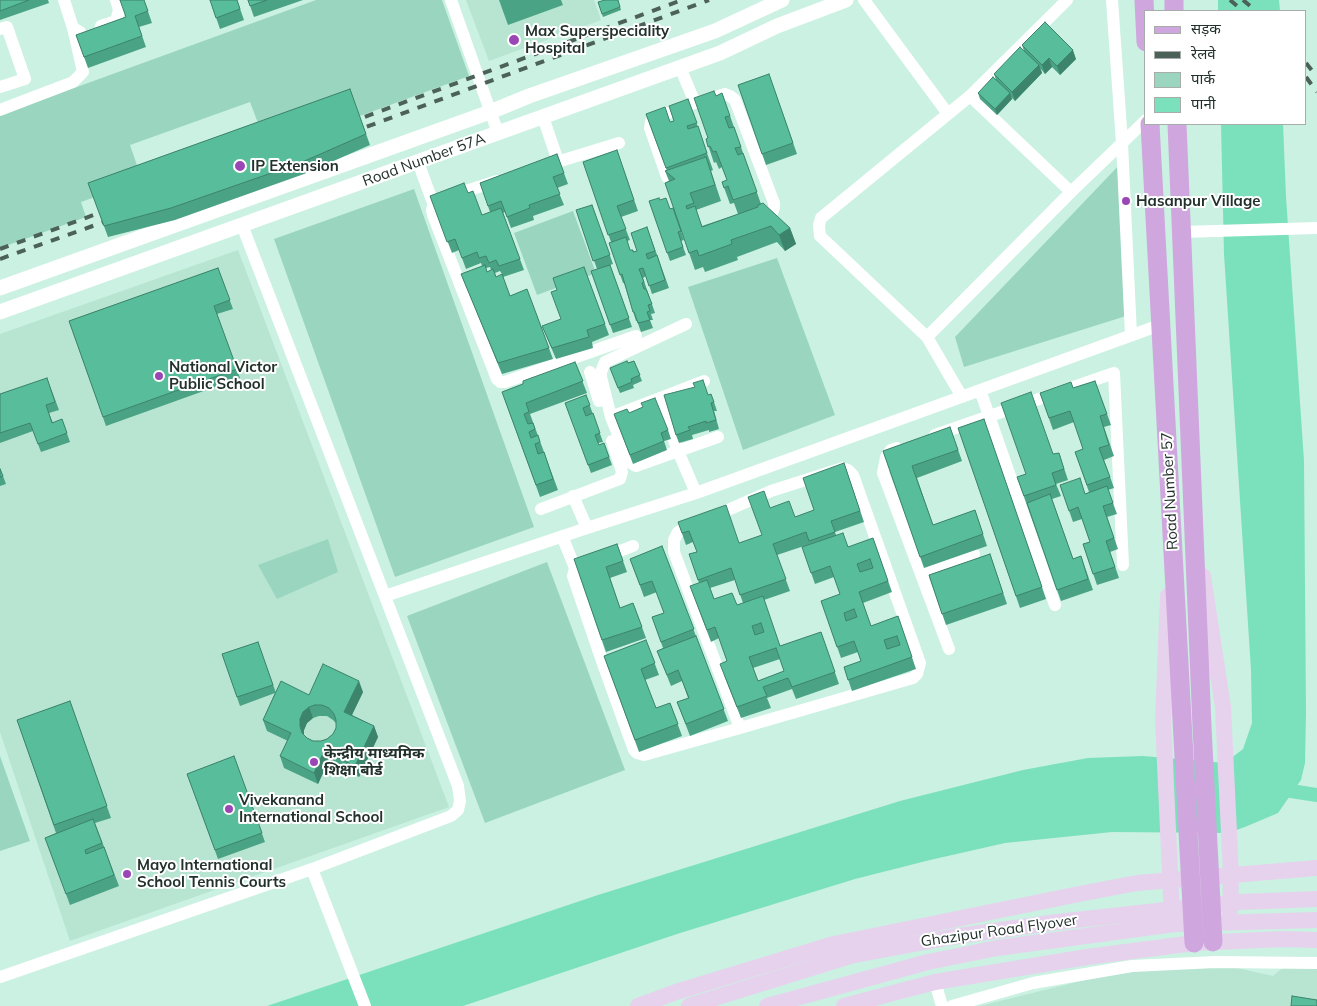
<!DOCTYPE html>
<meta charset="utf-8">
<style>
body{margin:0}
#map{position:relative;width:1317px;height:1006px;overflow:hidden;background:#caf1e1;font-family:Mulish,"Noto Sans Devanagari",sans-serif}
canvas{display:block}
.legend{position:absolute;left:1144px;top:10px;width:162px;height:115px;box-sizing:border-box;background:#fff;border:1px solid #a7adaa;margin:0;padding:6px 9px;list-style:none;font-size:15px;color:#22312b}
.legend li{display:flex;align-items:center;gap:10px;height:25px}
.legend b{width:25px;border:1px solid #a7adaa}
</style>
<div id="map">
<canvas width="1317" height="1006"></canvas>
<ul class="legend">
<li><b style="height:6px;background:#cfa6dd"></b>सड़क</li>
<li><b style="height:6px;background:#4c6158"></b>रेलवे</li>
<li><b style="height:14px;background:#9ad6bf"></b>पार्क</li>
<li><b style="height:14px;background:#7be0bc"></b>पानी</li>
</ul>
</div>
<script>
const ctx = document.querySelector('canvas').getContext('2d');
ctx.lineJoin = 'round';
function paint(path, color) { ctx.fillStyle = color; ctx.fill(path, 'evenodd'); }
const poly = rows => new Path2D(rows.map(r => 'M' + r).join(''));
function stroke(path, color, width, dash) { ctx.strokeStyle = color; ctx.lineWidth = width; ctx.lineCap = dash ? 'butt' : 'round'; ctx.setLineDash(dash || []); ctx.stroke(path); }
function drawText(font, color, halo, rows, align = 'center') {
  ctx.font = font + ' Mulish,"Noto Sans Devanagari",sans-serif'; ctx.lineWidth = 4; ctx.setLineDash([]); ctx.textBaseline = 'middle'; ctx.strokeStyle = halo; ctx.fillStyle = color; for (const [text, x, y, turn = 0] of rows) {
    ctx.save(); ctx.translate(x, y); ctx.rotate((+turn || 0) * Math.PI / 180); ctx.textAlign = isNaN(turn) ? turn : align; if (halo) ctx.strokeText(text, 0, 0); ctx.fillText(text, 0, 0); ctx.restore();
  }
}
const built = poly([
 [466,0,594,0,601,20,489,61],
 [238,250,449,807,70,941,0,732,0,334],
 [1219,964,1273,976,1285,966,1317,967,1317,1006,980,1006,1109,974]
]);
const green = poly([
 [316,0,442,0,469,76,360,116,353,97,261,131,250,102,130,145,142,180,81,202,86,217,0,248,0,115],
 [1124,160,1126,316,964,367,955,337],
 [414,189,534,527,395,577,274,239],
 [573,211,596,273,537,295,514,233],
 [777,258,835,415,743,450,688,287],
 [328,539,338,572,277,599,258,565],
 [547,562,625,770,485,823,407,616],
 [0,756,30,841,0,851]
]);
const water = poly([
 [1218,0,1279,0,1280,11,1218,11],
 [1221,124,1283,124,1286,197,1304,461,1306,713,1305,763,1301,780,1278,813,1245,827,1228,833,1112,832,1005,843,930,860,855,879,677,934,463,1006,267,1006,598,895,900,801,1023,770,1088,758,1143,756,1225,763,1243,749,1252,723,1251,670,1224,254]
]);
const canal = poly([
 [1278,787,1278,789,1317,795]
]);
const minor = poly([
 [64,0,73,28,80,32],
 [451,0,498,133],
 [864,0,948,114],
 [1067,0,970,96,821,218,819,225,820,236,927,337,1071,192,1146,120],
 [1112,0,1122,143,1131,335],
 [101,26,116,21,119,10,116,0],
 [0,29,7,27,25,79,0,87],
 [680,67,695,103],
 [970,96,1071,192],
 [0,110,73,82,83,72,73,28],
 [543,117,558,161],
 [418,162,433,203],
 [544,166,619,143],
 [667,177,650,128,651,122,653,119,695,103,725,94,730,96,735,100,774,203,774,207,772,213,758,217],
 [497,181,435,201,432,210,433,215,497,379,500,382,505,382,636,336],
 [1181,232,1317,228],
 [686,324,605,362,601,372,601,377,611,417,629,462,636,466,678,451,696,493],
 [927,337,962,397],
 [590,372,599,401],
 [980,390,1055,605],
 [659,399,678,451,718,437],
 [613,416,704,381],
 [935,435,1114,373,1123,565],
 [897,448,891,450,886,457,883,473,949,649],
 [573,496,587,528],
 [541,509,620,479,622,472,612,441],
 [562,536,575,568],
 [633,546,575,568,573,576,603,664,634,750,637,753,644,755,740,728,913,678,917,674,920,663,853,475,848,470,843,468,771,491,678,532,674,540,674,552,740,728],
 [921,574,974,554],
 [385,596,587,528,696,493,1160,325],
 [312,869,365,1006],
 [0,977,312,869,451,816,458,810,460,801,458,786,242,225],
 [935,982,942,1006],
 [952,1006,1033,983,1132,966,1215,962,1317,963]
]);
const tertiary = poly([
 [0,288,490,112,529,96,715,31,782,0],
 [0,312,720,53,777,26,846,0]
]);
const secondary = poly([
 [1203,576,1223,707,1231,875,1230,912],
 [1168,596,1163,719,1172,919],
 [638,1006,676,992,834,944,1079,894,1137,883,1317,868],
 [689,1006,850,956,951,937,1057,922,1239,902,1317,899],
 [767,1006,928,962,997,948,1175,924,1317,920],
 [844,1006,935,982,1087,957,1194,943,1283,939,1317,940]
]);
const primary = poly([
 [1144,0,1146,42],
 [1174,0,1174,11],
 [1150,124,1194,943],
 [1177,124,1202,727,1213,942]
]);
const rail = poly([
 [1230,0,1243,11],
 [1243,0,1256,11],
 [1306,63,1317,77],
 [1306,77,1317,92],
 [348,123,682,0],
 [350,133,709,0],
 [0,249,113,208],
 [0,259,115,218]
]);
const wall = poly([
 [0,0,48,0,49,3,0,20],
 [144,0,152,23,139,27,146,47,88,68,76,35,126,17],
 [210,0,237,0,244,20,220,29],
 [248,0,303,0,254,17],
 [499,0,561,0,563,5,508,25],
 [618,0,621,10,603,17,598,2],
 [1022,45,1076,59,1060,75,1052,67,1045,74,1040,68,1042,73,1015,101,1011,97,1012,99,997,115,980,99,978,93,996,80,994,74,1024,51],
 [769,74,797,154,766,165,738,85],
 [350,89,370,145,304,174,175,220,108,237,88,183],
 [722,93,761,204,790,228,796,244,785,251,777,242,737,257,738,260,705,272,703,267,695,270,665,183,669,181,665,171,667,171,646,114,670,122,674,121,688,99,713,170,711,171,721,201,696,210,702,226,738,214,734,203,730,204,722,182,727,180,722,167,719,169,716,162,714,163,706,139,708,138,716,96],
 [617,150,638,211,621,217,630,240,627,241,630,250,633,252,637,251,647,227,669,288,652,294,646,276,643,278,655,313,651,314,653,320,650,320,653,328,641,332,637,321,636,321,624,283,623,283,609,243,611,242,583,162],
 [557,154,568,184,557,188,564,205,533,216,534,220,511,228,505,212,503,213,524,270,503,277,510,296,527,289,553,359,502,374,461,274,482,266,481,263,466,269,459,250,452,253,430,196,468,193,482,215,490,212,480,183],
 [490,267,491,270,487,272,486,268],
 [500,271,502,274,496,277,495,273],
 [660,200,670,209,673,208,684,240,681,241,686,255,670,261,649,201],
 [592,205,613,264,597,269,576,210],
 [610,265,632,327,613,333,591,271],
 [584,267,609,335,592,342,593,348,556,359,542,326,561,319],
 [218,268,233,309,217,314,240,378,106,426,69,321],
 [634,361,642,381,633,385,634,388,620,393,610,368],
 [575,362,587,393,530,414,558,490,540,497,502,392,523,384],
 [47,378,59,410,49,413,53,423,62,419,70,442,41,452,33,431,0,443,0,394],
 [1095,381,1111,425,1104,427,1114,456,1104,460,1114,488,1108,490,1117,514,1107,517,1118,549,1110,552,1119,578,1097,585,1083,544,1090,542,1082,519,1073,522,1060,485,1085,494,1089,492,1075,452,1083,449,1074,422,1053,430,1040,393,1073,388],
 [695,387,708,395,714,402,717,411,714,411,719,429,709,432,709,430,692,435,693,439,679,443,676,435],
 [586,395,603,442,598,443,599,445,604,443,612,465,591,473,565,403],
 [629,413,668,430,671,439,664,441,667,450,633,464,614,414],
 [984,419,1046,599,1020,608,958,428],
 [950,427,962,461,917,478,933,525,975,510,987,546,924,568,883,451],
 [1059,453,1068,480,1056,484,1061,496,1052,499,1073,559,1081,556,1093,590,1061,601,1017,477,1026,474,1053,454],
 [844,463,864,522,835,532,836,535,849,547,873,538,892,592,863,603,871,626,898,616,916,669,852,691,844,667,861,661,858,652,841,658,821,601,840,594,834,577,815,584,802,547,810,544,777,555,790,591,764,600,780,646,821,632,839,684,796,699,792,689,767,698,771,708,741,718,724,675,727,661,719,638,711,642,690,586,699,583,689,554,697,552,693,542,686,545,678,522,739,543,762,535,770,508,795,517,814,510],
 [735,580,743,603,737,605,714,599,710,588],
 [780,659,784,671,758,681,753,668],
 [0,468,6,484,0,486],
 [617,544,627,572,610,578,620,608,633,603,646,638,606,652,574,559],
 [662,546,728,721,690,736,677,702,688,698,682,681,671,686,657,651,663,648,652,617,664,613,657,592,644,597,630,559],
 [990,554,1007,604,946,625,929,575],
 [646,640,659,675,645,680,656,708,670,703,682,736,639,752,604,656],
 [258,642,276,693,309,695,363,692,352,715,374,726,378,737,359,777,328,762,318,784,284,768,280,756,288,741,267,731,263,720,275,693,240,706,222,654],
 [319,716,327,716,333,720,336,723,336,728,333,734,327,739,321,741,313,741,307,738,304,735,304,730,307,723,313,718],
 [70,701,111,818,95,823,119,886,70,905,45,838,56,833,17,720],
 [234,756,265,842,218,859,187,774]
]);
const shadedWall = poly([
 [1073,50,1076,59,1060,75,1057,66],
 [1049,58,1052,67,1045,74,1042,65],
 [1039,65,1042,73,1015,101,1012,92],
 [1010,93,1012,99,997,115,995,109],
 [790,228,796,244,785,251,779,235],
 [359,681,363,692,348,723,344,712],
 [309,707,313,718,307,723,304,730,304,737,300,726,300,719,303,712],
 [374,726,378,737,359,777,355,766],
 [324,751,328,762,318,784,314,773]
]);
const building = poly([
 [0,0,29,0,0,11,0,0],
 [120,0,144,0,148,11,135,16,142,36,84,57,76,35,126,17,120,0],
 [210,0,237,0,240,9,216,18,210,0],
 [248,0,267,0,250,6,248,0],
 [605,0,618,0,620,7,602,14,598,2,605,0],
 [1045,22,1073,50,1057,66,1049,58,1042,65,1022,45,1045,22],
 [1020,47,1039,65,1012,92,994,74,1020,47],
 [769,74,793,143,762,154,738,85,769,74],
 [993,77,1010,93,995,109,978,93,993,77],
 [350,89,366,134,300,163,171,208,104,226,88,183,350,89],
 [714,91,716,96,722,93,730,116,725,117,729,128,734,127,741,147,735,148,738,155,743,153,757,192,733,200,728,186,724,188,722,182,727,180,716,151,713,152,710,146,708,147,706,139,708,138,694,98,714,91],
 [688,99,697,123,687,126,688,129,698,126,707,153,666,168,646,114,665,107,670,122,674,121,669,106,688,99],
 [617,150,634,200,617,206,626,229,608,235,583,162,617,150],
 [557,154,564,173,553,177,560,194,529,205,530,208,507,217,501,201,488,206,480,183,557,154],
 [706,157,715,185,690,193,694,203,686,206,687,209,695,206,702,227,758,207,758,205,763,203,790,228,779,235,771,226,731,240,732,244,699,256,697,250,689,253,665,183,675,179,665,171,706,157],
 [464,183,468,193,473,191,482,215,501,208,520,259,499,266,496,260,489,263,486,256,479,258,477,252,462,258,455,239,447,242,430,196,464,183],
 [659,198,660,200,666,198,670,209,673,208,681,231,678,232,683,247,667,253,649,201,659,198],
 [592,205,610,255,593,261,576,210,592,205],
 [647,227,655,251,646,254,648,259,657,255,665,280,649,286,643,268,639,269,644,282,642,283,644,289,646,289,652,304,648,305,650,311,647,312,650,320,638,323,634,312,633,312,622,274,620,275,609,243,626,237,630,250,633,250,633,252,637,251,631,233,647,227],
 [485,265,487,272,493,269,496,277,502,274,510,296,527,289,549,348,498,363,461,274,485,265],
 [610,265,629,318,610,325,591,271,610,265],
 [584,267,605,324,587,330,589,337,552,348,542,326,561,319,551,292,557,290,553,278,584,267],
 [218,268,230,300,214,306,237,369,103,417,69,321,218,268],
 [627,361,628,363,634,361,640,375,631,379,632,382,618,388,610,368,627,361],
 [575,362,583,381,526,403,529,412,524,414,528,424,533,423,535,429,529,432,531,438,538,435,540,442,535,444,538,454,544,452,553,479,536,485,502,392,523,384,523,381,575,362],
 [47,378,55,402,46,405,52,423,62,419,67,433,38,444,30,423,0,433,0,394,47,378],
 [703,380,708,395,711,394,714,402,711,403,716,420,706,423,706,421,688,427,690,430,676,435,664,395,695,387,693,383,703,380],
 [1095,381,1107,414,1100,416,1109,445,1099,448,1110,477,1087,485,1075,452,1083,449,1070,411,1049,418,1040,393,1071,382,1073,388,1095,381],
 [1031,392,1053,454,1059,453,1064,469,1052,473,1056,485,1024,496,1017,477,1026,474,1001,403,1031,392],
 [586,395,590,405,583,408,586,416,593,413,600,433,595,435,599,445,604,443,609,457,588,465,565,403,586,395],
 [655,398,668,430,661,433,664,441,630,455,614,414,627,409,629,413,643,407,641,403,655,398],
 [984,419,1042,587,1016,596,958,428,984,419],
 [950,427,958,450,912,466,933,525,975,510,983,534,920,557,883,451,950,427],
 [844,463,860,511,831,521,835,532,809,541,806,532,773,544,786,579,740,595,731,568,698,580,689,554,697,552,689,531,682,533,678,522,726,505,739,543,762,535,748,497,764,491,770,508,789,501,795,517,814,510,803,478,844,463],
 [0,469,3,476,0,477,0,469],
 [1080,478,1085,494,1107,486,1113,503,1103,506,1114,538,1106,541,1115,567,1093,574,1083,544,1090,542,1078,507,1069,511,1060,485,1080,478],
 [1050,494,1073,559,1081,556,1088,579,1057,590,1027,503,1050,494],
 [843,533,848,547,873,538,888,581,859,592,871,626,898,616,912,657,848,680,844,667,861,661,854,641,837,647,821,601,840,594,830,566,811,573,802,547,843,533],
 [870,559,873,568,860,572,857,564,870,559],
 [854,609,857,617,846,621,844,613,854,609],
 [897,636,900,645,887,649,884,640,897,636],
 [617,544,623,561,606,567,620,608,633,603,642,627,602,640,574,559,617,544],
 [662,546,694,629,661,642,652,617,664,613,652,581,640,585,630,559,662,546],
 [990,554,1003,593,942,614,929,575,990,554],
 [707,580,714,599,732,593,737,605,763,596,780,646,821,632,835,672,792,687,788,678,763,687,767,696,737,707,720,664,727,661,715,627,707,630,690,586,707,580],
 [761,623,764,632,755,635,752,626,761,623],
 [776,648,784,671,758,681,749,657,776,648],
 [696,636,724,709,686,724,677,702,689,698,678,670,667,675,657,651,696,636],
 [646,640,655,663,641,669,656,708,670,703,678,724,635,740,604,656,646,640],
 [258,642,273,685,237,697,222,654,258,642],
 [323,664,359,681,344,712,374,726,355,766,324,751,314,773,280,756,291,733,263,720,281,681,309,695,323,664],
 [315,705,322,705,329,708,334,714,336,720,336,728,333,734,327,739,321,741,313,741,307,738,302,733,300,726,300,719,303,712,309,707,315,705],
 [70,701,107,806,54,825,17,720,70,701],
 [234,756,262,833,215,850,187,774,234,756],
 [93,819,102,843,85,850,86,854,104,847,114,875,66,894,45,838,93,819],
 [1292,996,1317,1000,1317,1006,1291,1006,1292,996]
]);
const markers = [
 [514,40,6,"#9a46b5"],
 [240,166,6,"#9a46b5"],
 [1126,201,5,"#9a46b5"],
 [159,376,5,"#9a46b5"],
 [314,762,5,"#9a46b5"],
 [229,809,5,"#9a46b5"],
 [127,874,5,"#9a46b5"]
];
const poiNames = [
 ["Max Superspeciality",525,31],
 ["Hospital",525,48],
 ["IP Extension",251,166],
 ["Hasanpur Village",1136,201],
 ["National Victor",169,367],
 ["Public School",169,384],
 ["केन्द्रीय माध्यमिक",324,753],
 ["शिक्षा बोर्ड",324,770],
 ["Vivekanand",239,800],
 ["International School",239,817],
 ["Mayo International",137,865],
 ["School Tennis Courts",137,882]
];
const streetNames = [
 ["Road Number 57A",424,160,-20],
 ["Road Number 57",1170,491,-93],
 ["Ghazipur Road Flyover",999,931,-8]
];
paint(built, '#b7e5d2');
paint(green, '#9ad6bf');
paint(water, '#7be0bc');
stroke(canal, '#7be0bc', 14);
stroke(minor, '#fff', 12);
stroke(tertiary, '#fff', 15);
stroke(secondary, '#e7d2ee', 16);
stroke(primary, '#cfa6dd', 19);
stroke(rail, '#4c6158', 4, [9, 9]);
paint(wall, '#4ba385');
paint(shadedWall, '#3d846c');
paint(building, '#57bd9b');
stroke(building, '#3d846c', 1);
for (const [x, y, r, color] of markers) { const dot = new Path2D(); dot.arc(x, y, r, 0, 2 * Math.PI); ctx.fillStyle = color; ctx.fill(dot); stroke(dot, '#fff', 2); }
drawText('bold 15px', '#22312b', '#fff', poiNames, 'left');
drawText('15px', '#22312b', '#fff', streetNames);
</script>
